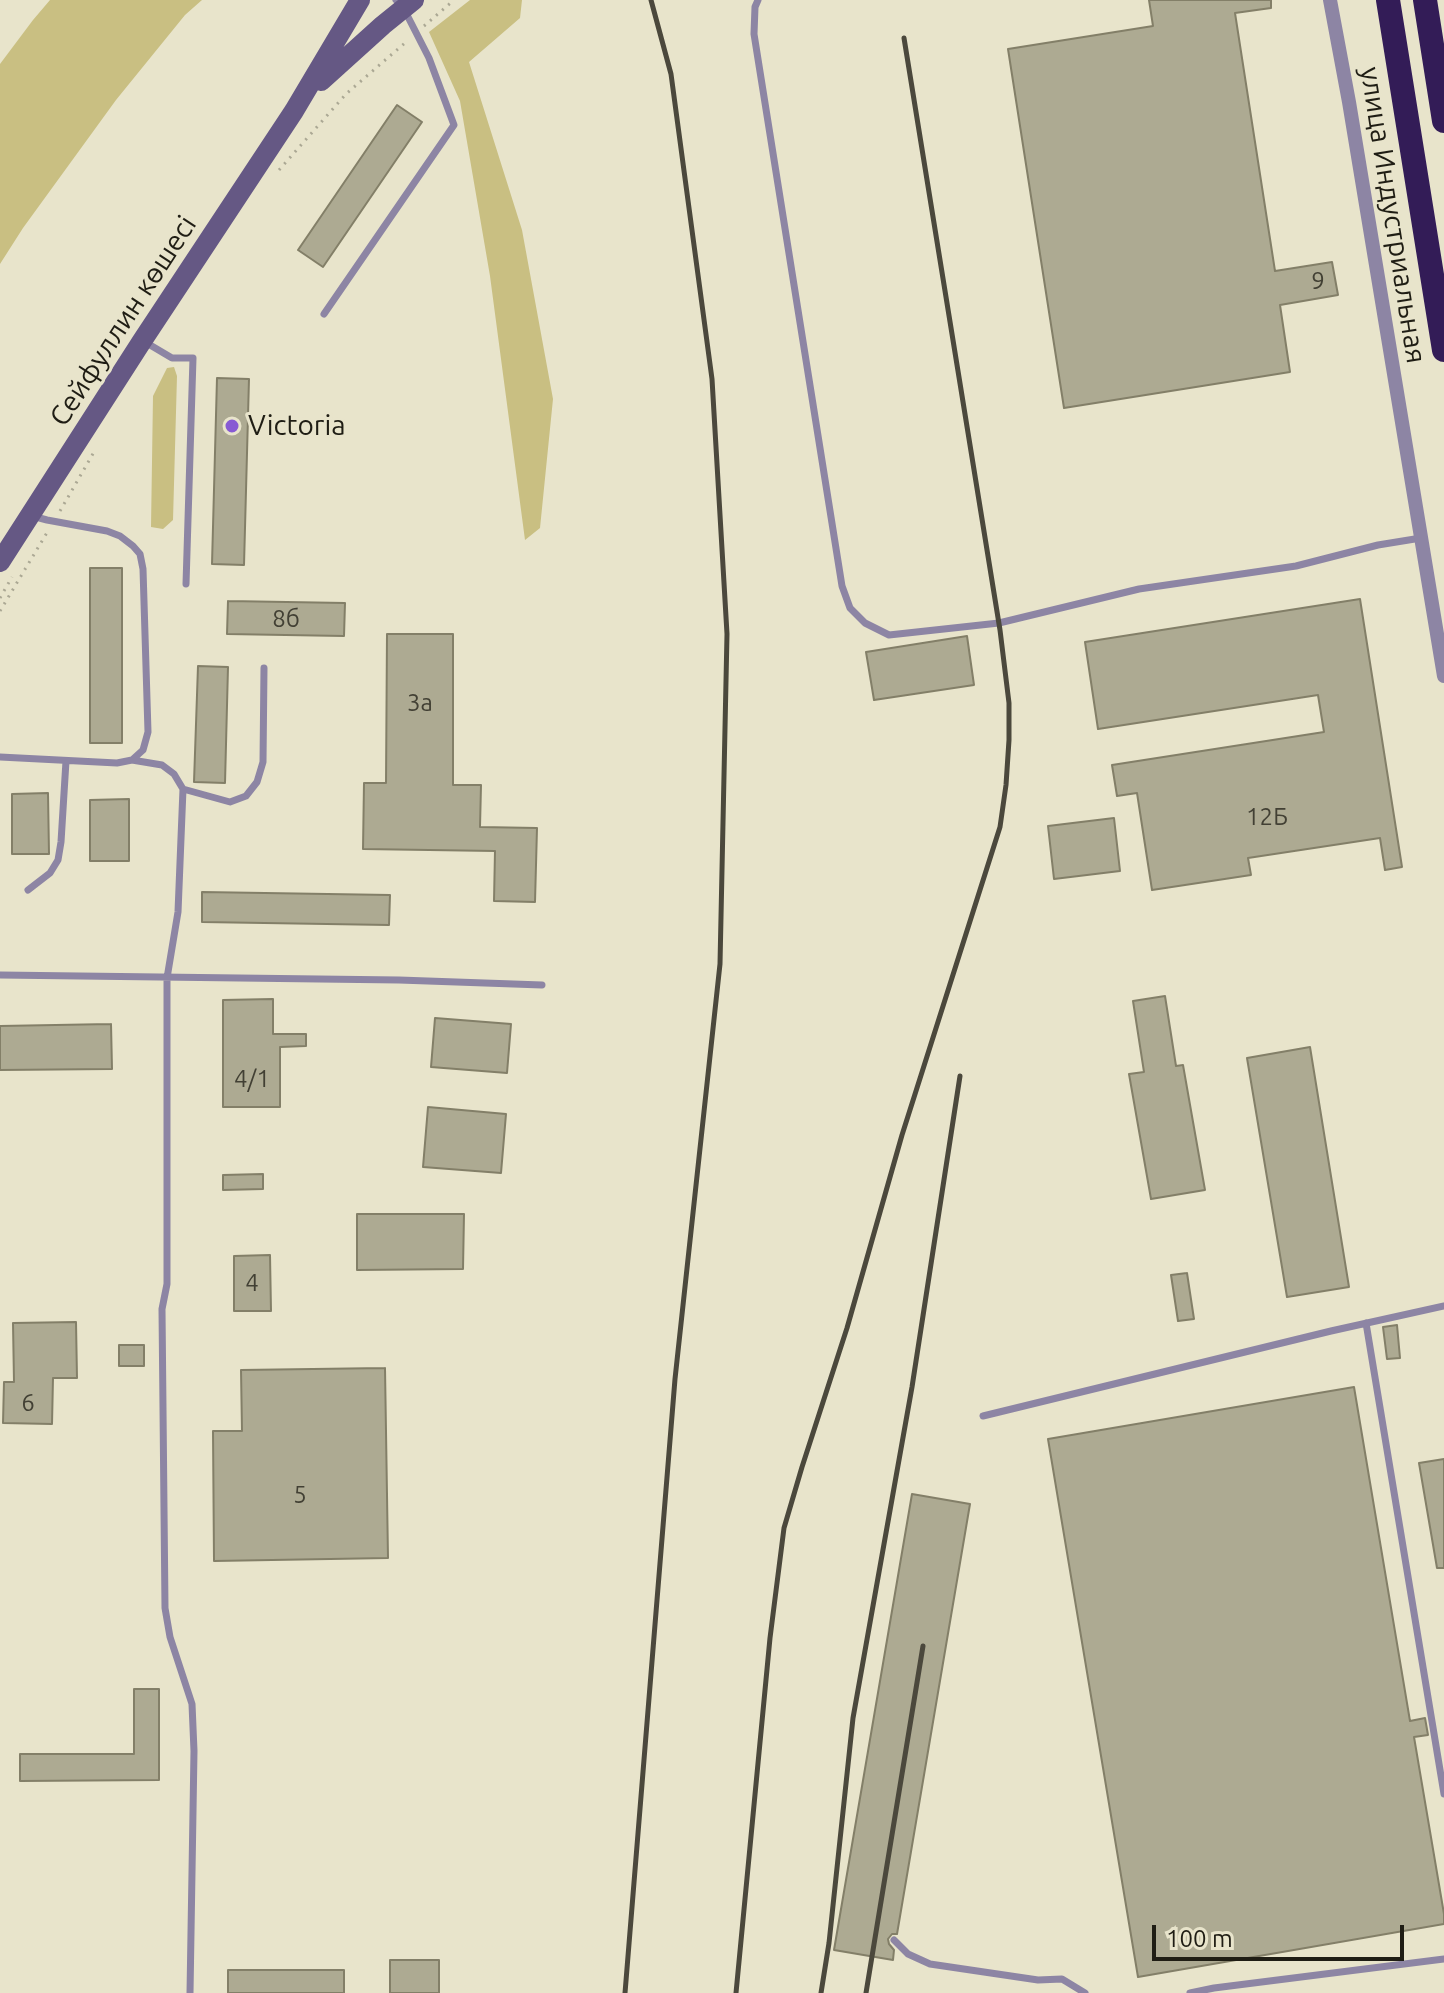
<!DOCTYPE html>
<meta charset="utf-8">
<style>
body{margin:0}
#map{position:relative;width:1444px;height:1993px;overflow:hidden;background:#e8e4cb;font-family:Ubuntu,sans-serif}
canvas{display:block}
.scale{position:absolute;left:1152px;top:1925px;width:252px;height:36px;box-sizing:border-box;border:4px solid #1f1d14;border-top:0;padding-left:10px;font-size:24px;line-height:28px;white-space:nowrap;color:#1f1d14;-webkit-text-stroke:6px #e8e4cb;paint-order:stroke}
</style>
<div id="map">
<canvas width="1444" height="1993"></canvas>
<div class="scale">100 m</div>
</div>
<script>
const ctx = document.querySelector('canvas').getContext('2d');
ctx.lineJoin = 'round';
function paint(path, color) { ctx.fillStyle = color; ctx.fill(path, 'evenodd'); }
const poly = rows => new Path2D(rows.map(r => 'M' + r).join(''));
function stroke(path, color, width, dash) { ctx.strokeStyle = color; ctx.lineWidth = width; ctx.lineCap = dash ? 'butt' : 'round'; ctx.setLineDash(dash || []); ctx.stroke(path); }
function drawText(font, color, halo, rows, align = 'center') {
  ctx.font = font + ' Ubuntu,sans-serif'; ctx.lineWidth = 6; ctx.setLineDash([]); ctx.textBaseline = 'middle'; ctx.strokeStyle = halo; ctx.fillStyle = color; for (const [text, x, y, turn = 0] of rows) {
    ctx.save(); ctx.translate(x, y); ctx.rotate((+turn || 0) * Math.PI / 180); ctx.textAlign = isNaN(turn) ? turn : align; if (halo) ctx.strokeText(text, 0, 0); ctx.fillText(text, 0, 0); ctx.restore();
  }
}
const green = poly([
 [50,0,202,0,185,15,116,100,23,228,0,264,0,64,33,20],
 [470,0,522,0,520,18,469,62,522,230,553,399,540,528,525,540,490,276,460,101,429,32],
 [174,367,177,376,173,520,163,529,151,527,153,396,167,368]
]);
const building = poly([
 [1149,0,1271,0,1271,8,1235,13,1275,271,1332,262,1338,295,1280,305,1290,372,1064,408,1008,49,1153,26,1149,0],
 [397,105,422,122,323,267,298,250,397,105],
 [217,378,249,379,244,565,212,564,217,378],
 [90,568,122,568,122,743,90,743,90,568],
 [1360,599,1402,867,1385,870,1380,838,1248,858,1251,875,1152,890,1137,793,1117,796,1112,765,1324,732,1318,695,1098,729,1085,642,1360,599],
 [228,601,345,603,344,636,227,634,228,601],
 [387,634,453,634,453,785,481,785,480,827,537,828,535,902,494,901,495,851,363,849,364,783,386,783,387,634],
 [967,636,974,685,874,700,866,652,967,636],
 [198,666,228,667,225,783,194,782,198,666],
 [48,793,49,854,12,854,12,794,48,793],
 [129,799,129,861,90,861,90,800,129,799],
 [1114,818,1120,871,1054,879,1048,826,1114,818],
 [202,892,390,895,389,925,202,922,202,892],
 [1165,996,1176,1066,1183,1065,1205,1190,1151,1199,1129,1074,1144,1072,1133,1001,1165,996],
 [273,999,273,1034,306,1034,306,1046,280,1047,280,1107,223,1107,223,1000,273,999],
 [435,1018,511,1024,507,1073,431,1067,435,1018],
 [111,1024,112,1069,0,1070,0,1026,111,1024],
 [1310,1047,1349,1287,1287,1297,1247,1058,1310,1047],
 [428,1107,506,1114,501,1173,423,1167,428,1107],
 [263,1174,263,1189,223,1190,223,1175,263,1174],
 [357,1214,464,1214,463,1269,357,1270,357,1214],
 [270,1255,271,1311,234,1311,234,1256,270,1255],
 [1187,1273,1194,1319,1178,1321,1171,1275,1187,1273],
 [76,1322,77,1378,53,1378,52,1424,3,1423,4,1382,14,1382,13,1323,76,1322],
 [1397,1325,1400,1358,1387,1359,1383,1327,1397,1325],
 [119,1345,144,1345,144,1366,119,1366,119,1345],
 [385,1368,388,1558,214,1561,213,1431,242,1431,241,1370,385,1368],
 [1354,1387,1410,1721,1425,1718,1428,1735,1414,1737,1444,1914,1444,1924,1138,1977,1048,1439,1354,1387],
 [1444,1459,1444,1568,1437,1568,1419,1463,1444,1459],
 [912,1494,970,1504,897,1934,892,1934,888,1939,889,1944,894,1950,893,1960,834,1950,912,1494],
 [134,1689,159,1689,159,1780,20,1781,20,1754,134,1754,134,1689],
 [390,1960,439,1960,439,1993,390,1993,390,1960],
 [228,1970,344,1970,344,1993,228,1993,228,1970]
]);
const path = poly([
 [424,26,454,0],
 [279,170,346,94,406,42],
 [60,511,94,452],
 [0,598,12,577],
 [0,611,48,531]
]);
const lane = poly([
 [758,0,755,7,754,34,842,586,850,608,865,623,889,635,999,623,1139,589,1296,566,1378,545,1421,538],
 [324,314,454,125,429,58,404,9,396,0],
 [145,342,172,358,193,358,186,584],
 [32,516,47,520,107,531,120,536,133,546,140,554,143,569,148,732,143,750,132,760],
 [0,757,117,763,132,760,162,765,174,774,183,789,178,912,167,978,167,1284,162,1309,165,1608,170,1637,192,1704,194,1751,190,1993],
 [183,789,230,802,246,796,257,782,263,762,264,668],
 [28,890,50,873,58,860,61,842,66,761],
 [0,975,399,980,542,985],
 [1366,1323,1444,1794],
 [983,1416,1331,1331,1444,1306],
 [894,1940,908,1954,930,1964,1038,1980,1062,1979,1085,1993],
 [1190,1993,1214,1988,1444,1959]
]);
const street = poly([
 [1330,0,1349,102,1444,676]
]);
const secondary = poly([
 [321,81,383,25,414,0],
 [0,562,142,341,294,111,360,0]
]);
const highway = poly([
 [1388,0,1444,350],
 [1425,0,1444,121]
]);
const rail = poly([
 [625,1993,675,1379,720,964,727,634,712,379,671,74,651,0],
 [736,1993,770,1638,784,1528,802,1467,847,1328,902,1135,1000,827,1006,785,1009,740,1009,703,1000,630,904,38],
 [821,1993,829,1943,853,1718,912,1387,960,1076],
 [866,1993,923,1646]
]);
const markers = [
 [232,426,8,"#875ad3"]
];
const numberNames = [
 ["9",1318,281],
 ["8б",286,619],
 ["3а",420,703],
 ["12Б",1267,817],
 ["4/1",252,1079],
 ["4",252,1283],
 ["6",28,1403],
 ["5",300,1495]
];
const streetNames = [
 ["улица Индустриальная",1393,215,81],
 ["Сейфуллин көшесі",123,321,-57]
];
const poiNames = [
 ["Victoria",248,426]
];
paint(green, '#c9bf82');
paint(building, '#adaa92');
stroke(building, '#837f68', 2);
stroke(path, '#aba894', 3, [2, 6]);
stroke(lane, '#8d85a4', 7);
stroke(street, '#8d85a4', 14);
stroke(secondary, '#655884', 20);
stroke(highway, '#331c57', 24);
stroke(rail, '#4b483c', 5);
for (const [x, y, r, color] of markers) { const dot = new Path2D(); dot.arc(x, y, r, 0, 2 * Math.PI); ctx.fillStyle = color; ctx.fill(dot); stroke(dot, '#e8e4cb', 3); }
drawText('24px', '#424034', null, numberNames);
drawText('28px', '#1f1d14', '#e8e4cb', streetNames);
drawText('28px', '#1f1d14', '#e8e4cb', poiNames, 'left');
</script>
